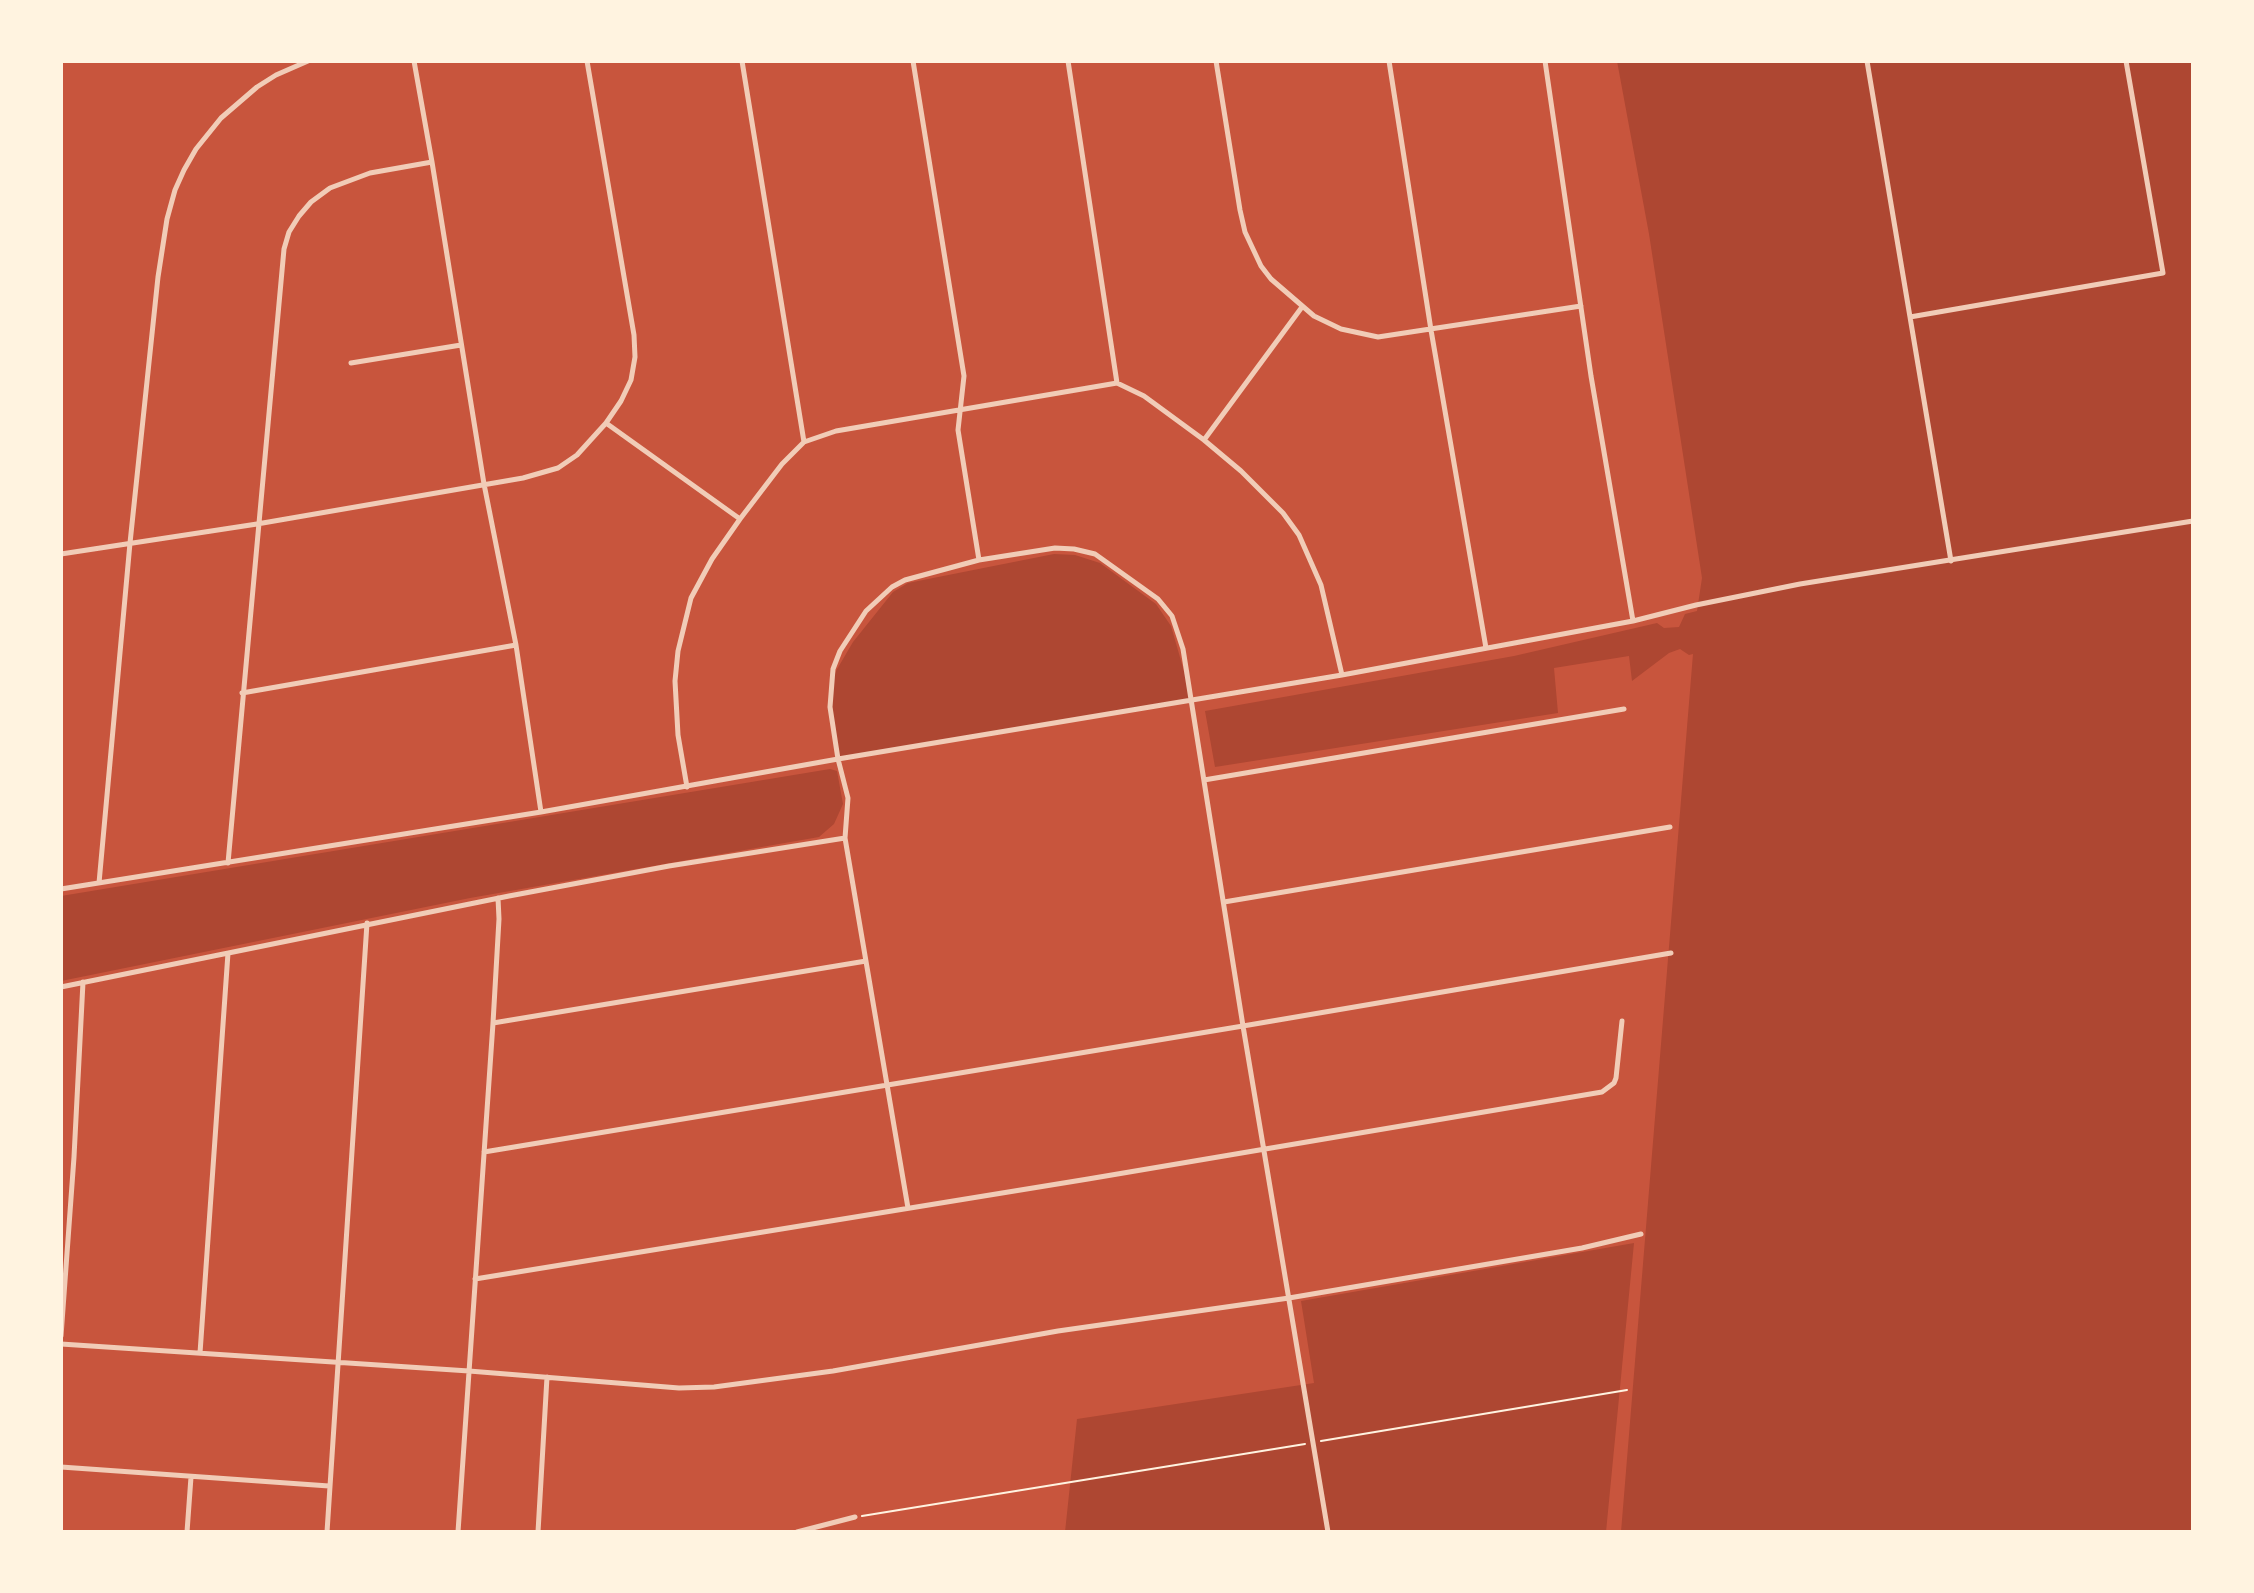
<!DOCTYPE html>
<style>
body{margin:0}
#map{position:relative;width:2254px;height:1593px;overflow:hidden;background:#c8553d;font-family:Manrope,sans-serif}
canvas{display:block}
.frame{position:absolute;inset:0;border:63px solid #fff3e0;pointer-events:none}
</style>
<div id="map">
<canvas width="2254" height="1593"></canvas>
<div class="frame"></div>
</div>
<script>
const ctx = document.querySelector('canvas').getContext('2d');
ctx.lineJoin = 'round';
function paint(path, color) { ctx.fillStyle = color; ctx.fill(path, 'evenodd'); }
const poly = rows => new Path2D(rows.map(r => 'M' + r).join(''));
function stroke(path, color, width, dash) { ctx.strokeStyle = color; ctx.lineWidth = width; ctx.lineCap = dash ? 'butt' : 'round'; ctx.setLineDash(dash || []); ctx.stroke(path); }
const green = poly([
 [1617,61,2193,61,2193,1532,1621,1532,1693,654,1689,655,1680,649,1669,653,1632,681,1629,656,1554,668,1558,713,1215,767,1205,711,1514,656,1657,623,1664,628,1679,627,1685,614,1697,611,1702,578,1649,234],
 [1054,554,1075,555,1100,563,1156,604,1171,626,1192,699,838,759,830,688,836,671,853,642,893,592,908,583],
 [830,769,837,771,843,804,834,824,819,837,470,898,61,981,61,896],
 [1634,1243,1606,1532,1065,1532,1077,1419,1314,1383,1301,1301]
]);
const path = poly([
 [1321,1441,1627,1390],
 [862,1516,1305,1444]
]);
const minor = poly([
 [414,61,432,162,484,484,516,645,541,812],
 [913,61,964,376,958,430,979,560],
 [1068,61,1117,383,1144,396,1204,440,1241,471,1283,513,1299,535,1321,585,1342,675],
 [1216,61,1240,210,1245,232,1261,266,1271,279,1314,316,1341,329,1378,337,1581,306],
 [1389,61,1431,330,1486,648],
 [1545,61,1591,376,1633,621],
 [1867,61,1951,561],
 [1910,317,2163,273,2126,61],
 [351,363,461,345],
 [606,423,740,519],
 [1204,440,1302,307],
 [804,442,836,431,1117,383],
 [61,554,257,524,523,478,558,468,577,455,606,423,621,401,631,380,635,357,634,335,587,61],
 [242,693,516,645],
 [1204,780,1624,709],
 [687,787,678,735,675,681,678,651,691,598,712,559,740,519,782,464,804,442,742,61],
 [228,863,284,249,289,232,299,216,311,202,330,188,370,173,432,162],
 [99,883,130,543,158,277,167,219,175,190,184,170,196,149,221,118,257,87,276,75,308,61],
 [61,889,541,812,838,759,1342,675,1633,621,1696,605,1800,584,2193,521],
 [1224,902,1670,827],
 [61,987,509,896,669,866,845,838],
 [493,1023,866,961],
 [484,1152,1243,1026,1671,953],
 [908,1208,845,838,848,798,838,759,830,707,833,669,840,651,866,611,892,587,905,580,979,560,1055,548,1074,549,1095,554,1158,599,1172,616,1183,649,1243,1026,1328,1532],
 [475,1279,1088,1179,1602,1092,1614,1083,1616,1078,1622,1021],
 [61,1336,74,1157,83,982],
 [61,1344,469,1371,679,1388,714,1387,833,1371,1058,1331,1289,1298,1582,1248,1641,1234],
 [200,1353,228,953],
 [61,1467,329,1486],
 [187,1532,191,1477],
 [327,1532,367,923],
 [458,1532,493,1023,499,919,498,898],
 [538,1532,547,1377],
 [797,1532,855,1517]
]);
paint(green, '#ae4732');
stroke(path, '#fff3e0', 2);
stroke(minor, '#f1ccb7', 5);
</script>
